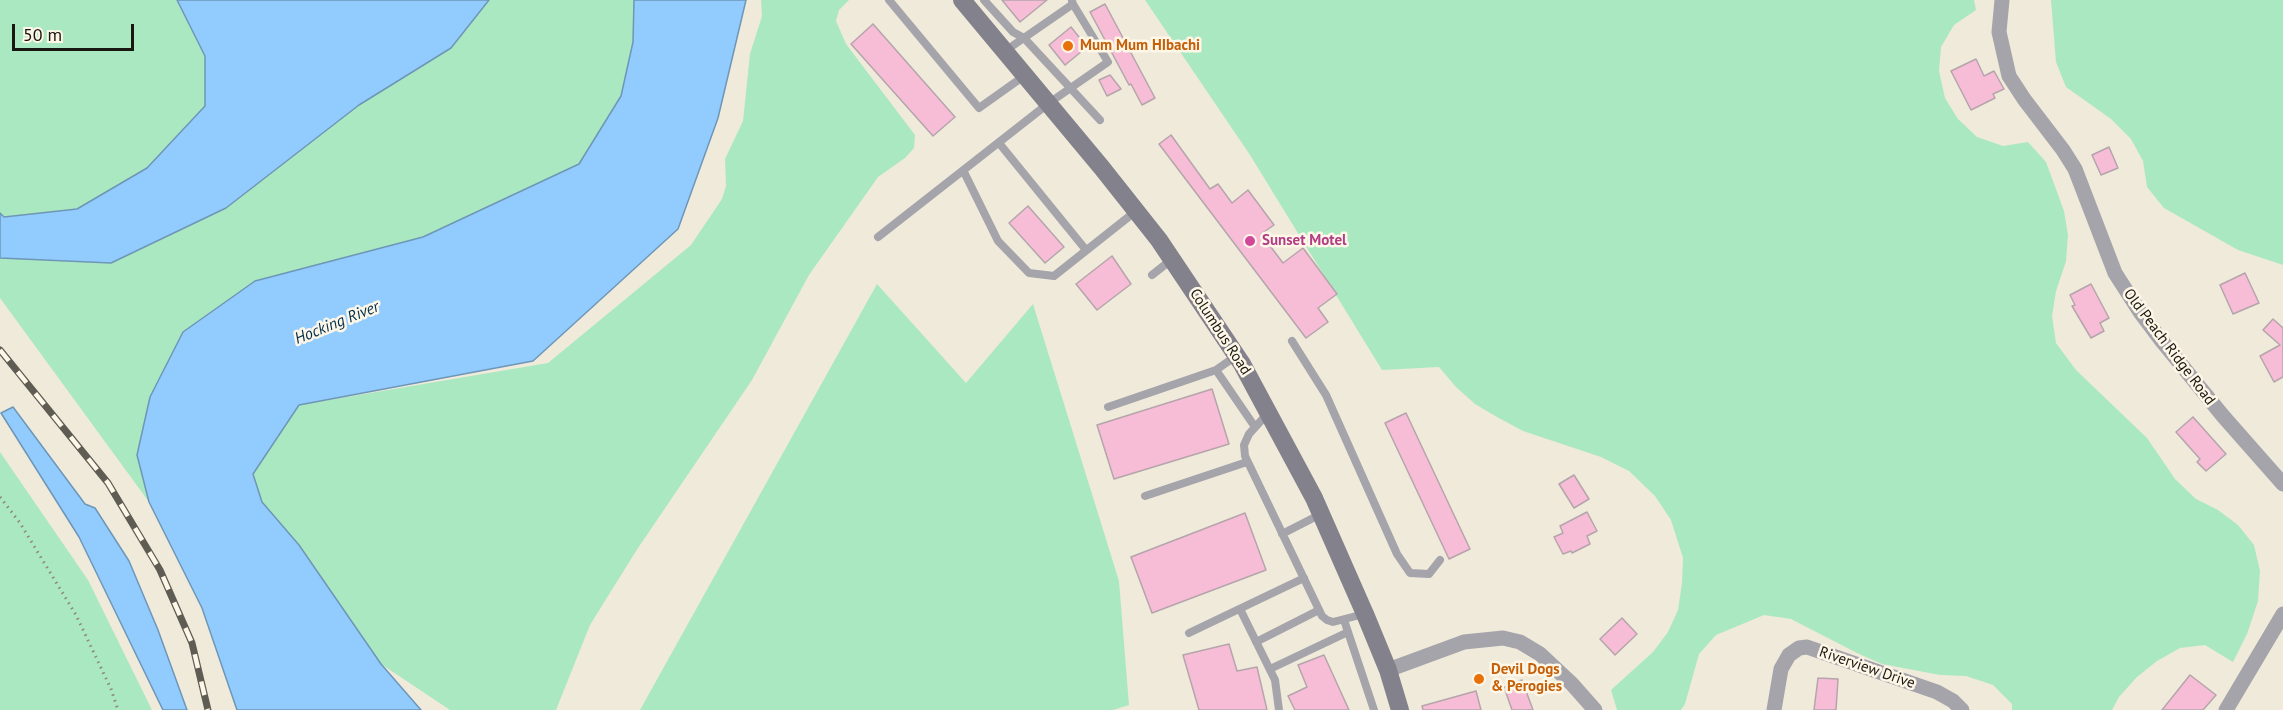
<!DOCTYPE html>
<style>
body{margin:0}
#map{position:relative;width:2283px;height:710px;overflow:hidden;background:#f0eadb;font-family:"PT Sans",sans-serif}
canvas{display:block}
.scale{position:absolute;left:12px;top:24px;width:122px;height:27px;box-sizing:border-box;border:3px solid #191711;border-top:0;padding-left:8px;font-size:18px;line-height:21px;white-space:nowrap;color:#191711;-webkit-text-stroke:4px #fef7e8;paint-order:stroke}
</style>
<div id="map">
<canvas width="2283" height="710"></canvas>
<div class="scale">50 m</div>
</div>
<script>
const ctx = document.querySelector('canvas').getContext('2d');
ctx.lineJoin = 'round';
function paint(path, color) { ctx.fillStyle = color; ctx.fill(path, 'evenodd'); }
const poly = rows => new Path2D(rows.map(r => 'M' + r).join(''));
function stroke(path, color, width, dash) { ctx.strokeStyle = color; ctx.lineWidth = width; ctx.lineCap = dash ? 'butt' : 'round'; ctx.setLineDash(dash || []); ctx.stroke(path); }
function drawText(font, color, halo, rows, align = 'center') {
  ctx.font = font + ' "PT Sans",sans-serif'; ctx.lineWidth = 5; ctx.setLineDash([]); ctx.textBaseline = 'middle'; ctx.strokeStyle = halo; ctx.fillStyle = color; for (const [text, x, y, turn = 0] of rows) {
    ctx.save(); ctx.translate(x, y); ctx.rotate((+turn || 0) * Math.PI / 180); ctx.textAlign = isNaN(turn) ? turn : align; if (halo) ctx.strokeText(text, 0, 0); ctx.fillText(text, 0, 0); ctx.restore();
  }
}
const green = poly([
 [0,0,177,0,205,56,205,106,147,168,77,209,4,217,0,213],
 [489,0,634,0,633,42,621,96,579,164,423,237,255,281,137,455,149,502,0,298,0,258,111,263,226,208,359,105,451,48],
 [761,0,849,0,839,10,836,21,846,44,915,135,914,148,905,158,878,177,809,275,752,380,636,551,590,625,556,710,450,710,381,664,299,545,261,502,252,474,299,405,548,363,691,245,722,199,726,186,725,159,743,121,750,54,762,16],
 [1145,0,1974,0,1976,10,1954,25,1941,47,1939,71,1945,98,1958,119,1977,137,2003,146,2028,142,2046,162,2064,211,2068,235,2066,261,2056,291,2052,316,2056,343,2076,370,2147,438,2175,479,2196,499,2218,510,2238,525,2254,545,2260,571,2258,601,2247,634,2233,662,2205,645,2180,648,2157,661,2137,677,2119,697,2112,710,2012,710,2012,704,1993,685,1966,676,1940,675,1882,664,1857,653,1791,619,1764,615,1716,635,1699,654,1685,704,1681,710,1617,710,1611,690,1653,652,1668,632,1678,610,1682,583,1683,558,1671,520,1655,496,1629,471,1601,457,1523,431,1497,417,1475,404,1456,387,1439,367,1382,370,1250,155],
 [2051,0,2283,0,2283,265,2238,250,2164,208,2147,187,2143,161,2131,139,2111,119,2066,87,2056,62],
 [877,284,966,383,1033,304,1119,581,1129,705,1113,710,640,710],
 [0,452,88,580,152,710,0,710]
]);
const water = poly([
 [177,0,489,0,451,48,359,105,226,208,111,263,0,258,0,213,4,217,77,209,147,168,205,106,205,56,177,0],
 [634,0,746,0,718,118,678,229,533,361,299,405,253,474,262,502,299,545,381,664,421,710,237,710,202,608,149,502,137,455,150,397,183,332,255,281,423,237,579,164,621,96,633,42,634,0],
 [13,407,85,504,95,508,129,561,158,630,187,710,163,710,79,537,1,413,13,407]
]);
const building = poly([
 [1002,0,1047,0,1020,22,1002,0],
 [1105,4,1155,98,1142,105,1131,84,1129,85,1090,12,1105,4],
 [873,24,955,117,933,136,851,44,873,24],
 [1071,27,1087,47,1065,65,1049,45,1071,27],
 [1976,59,1984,76,1994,71,2004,89,1993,94,1995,98,1971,110,1951,71,1976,59],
 [1110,75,1121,89,1107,96,1099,80,1110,75],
 [1171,135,1210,189,1218,184,1232,203,1248,190,1274,225,1261,234,1283,263,1303,248,1337,294,1318,308,1328,322,1306,338,1159,144,1171,135],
 [2109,147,2118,168,2101,175,2092,155,2109,147],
 [1028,206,1064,247,1045,263,1009,223,1028,206],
 [1112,256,1131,284,1097,310,1076,284,1112,256],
 [2245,273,2259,303,2233,314,2220,285,2245,273],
 [2091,284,2109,318,2100,323,2104,331,2091,338,2072,306,2075,305,2070,295,2091,284],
 [2273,319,2283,328,2283,377,2274,382,2260,356,2280,345,2263,330,2273,319],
 [1212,389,1229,444,1114,479,1097,425,1212,389],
 [1406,413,1470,549,1449,559,1385,423,1406,413],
 [2193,417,2226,454,2206,471,2197,462,2200,459,2176,432,2193,417],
 [1574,475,1589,499,1574,508,1559,484,1574,475],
 [1587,512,1597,531,1587,536,1590,544,1572,553,1571,551,1563,554,1554,537,1563,533,1560,526,1587,512],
 [1245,513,1266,570,1152,613,1131,557,1245,513],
 [1622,618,1637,634,1615,655,1600,639,1622,618],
 [1229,644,1237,671,1257,667,1267,710,1199,710,1183,655,1229,644],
 [1324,655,1349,710,1295,710,1288,696,1307,687,1298,665,1324,655],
 [2190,675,2216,695,2203,710,2162,710,2190,675],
 [1818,678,1838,679,1836,710,1814,710,1818,678],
 [1522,680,1533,710,1512,710,1504,687,1522,680],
 [1476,691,1481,710,1423,710,1422,706,1476,691]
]);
const path = poly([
 [0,497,20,523,76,615,111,689,118,710]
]);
const lane = poly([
 [889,0,979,108,1024,76],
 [984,0,1013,32,1024,38,1100,120],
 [1005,51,1073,4,1072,1],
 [999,143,1086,250],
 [963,170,998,241,1029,273,1054,276,1136,211],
 [878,237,1049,103,1108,62,1073,4],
 [1152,275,1171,260],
 [1292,341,1326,395,1397,554,1410,573,1429,574,1440,560],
 [1216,370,1255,427],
 [1108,407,1216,370,1236,356],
 [1268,413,1249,434,1244,445,1245,456,1322,616,1327,620,1333,622,1364,614],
 [1145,496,1247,462],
 [1282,534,1321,514],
 [1240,609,1275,680,1279,710],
 [1344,620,1374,710],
 [1189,633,1304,578],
 [1256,642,1319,610],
 [1270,669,1348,632]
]);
const street = poly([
 [2002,0,1999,32,2009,76,2024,99,2063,150,2075,169,2115,273,2140,312,2161,340,2223,416,2283,484],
 [1388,670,1464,642,1503,638,1520,642,1540,654,1572,684,1595,710],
 [1774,710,1781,669,1789,655,1799,648,1807,647,1937,692,1953,701,1962,710],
 [2226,710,2283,614]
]);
const secondary = poly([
 [962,0,1102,168,1159,240,1242,364,1314,498,1365,614,1388,670,1400,710]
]);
const rail = poly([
 [0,350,108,483,160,570,192,643,208,710]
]);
const markers = [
 [1068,46,6,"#e8710a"],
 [1250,241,6,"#d1479c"],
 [1479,679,6,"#e8710a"]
];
const foodNames = [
 ["Mum Mum HIbachi",1080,46],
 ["Devil Dogs",1491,670],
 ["& Perogies",1491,687]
];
const hotelNames = [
 ["Sunset Motel",1262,241]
];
const streetNames = [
 ["Columbus Road",1220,332,57],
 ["Old Peach Ridge Road",2169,347,53],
 ["Riverview Drive",1867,668,19]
];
const waterNames = [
 ["Hocking River",337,323,-22]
];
paint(green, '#aae8c1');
paint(water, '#92ccfe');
stroke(water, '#6e96b7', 1.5);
paint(building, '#f7bdd7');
stroke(building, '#b5a5ab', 1.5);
stroke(path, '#8d897e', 3, [1.5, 4.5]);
stroke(lane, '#a5a4ab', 8);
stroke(street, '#a5a4ab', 15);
stroke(secondary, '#83828c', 18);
stroke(rail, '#5f5c53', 7);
stroke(rail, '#fef7e8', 4.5, [14]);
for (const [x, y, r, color] of markers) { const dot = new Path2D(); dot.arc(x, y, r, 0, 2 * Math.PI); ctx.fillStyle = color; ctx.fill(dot); stroke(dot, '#fef7e8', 2); }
drawText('bold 15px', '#c56008', '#fef7e8', foodNames, 'left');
drawText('bold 15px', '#b23c85', '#fef7e8', hotelNames, 'left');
drawText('15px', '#191711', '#fef7e8', streetNames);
drawText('italic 16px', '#02304f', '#fef7e8', waterNames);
</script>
